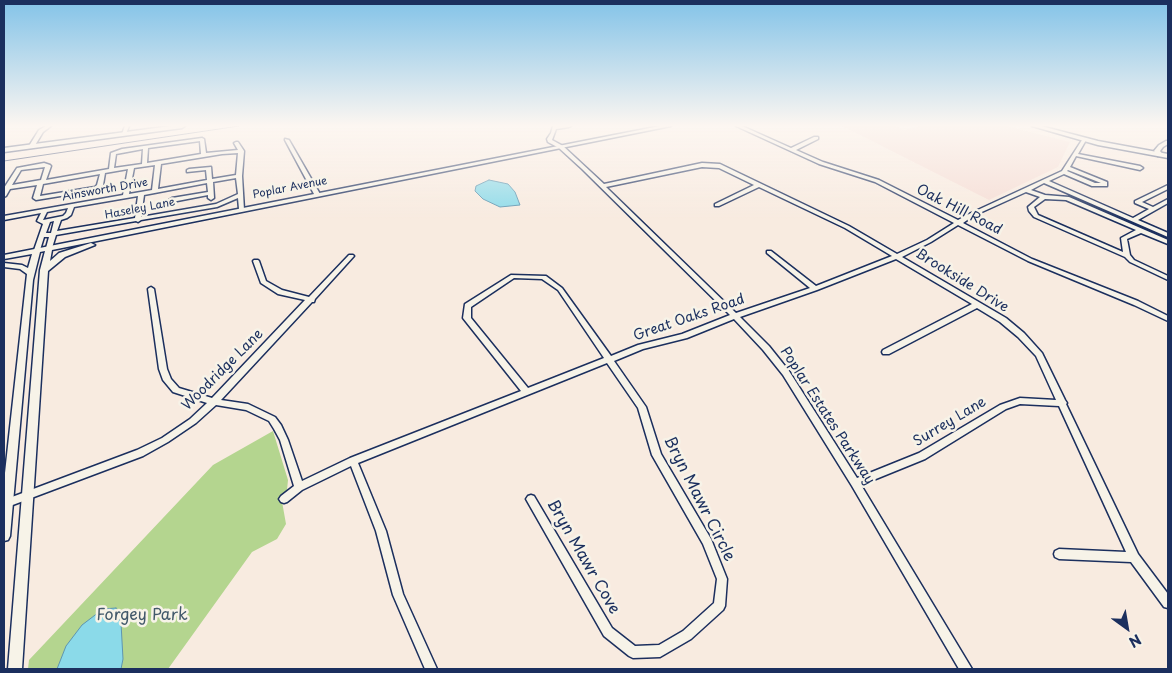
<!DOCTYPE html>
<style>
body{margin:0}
#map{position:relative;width:1172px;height:673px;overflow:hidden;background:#f8ebe0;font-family:"Playpen Sans",sans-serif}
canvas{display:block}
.frame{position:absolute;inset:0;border:5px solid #1b2f5e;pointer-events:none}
.north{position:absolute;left:1102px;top:603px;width:50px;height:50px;-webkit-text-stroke:4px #f7f3e8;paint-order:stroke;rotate:148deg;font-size:14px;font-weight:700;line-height:20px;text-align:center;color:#1b2f5e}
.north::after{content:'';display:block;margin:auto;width:18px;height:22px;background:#1b2f5e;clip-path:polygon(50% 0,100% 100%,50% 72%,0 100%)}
</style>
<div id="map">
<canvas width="1172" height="673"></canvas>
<div class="frame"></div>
<div class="north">N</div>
</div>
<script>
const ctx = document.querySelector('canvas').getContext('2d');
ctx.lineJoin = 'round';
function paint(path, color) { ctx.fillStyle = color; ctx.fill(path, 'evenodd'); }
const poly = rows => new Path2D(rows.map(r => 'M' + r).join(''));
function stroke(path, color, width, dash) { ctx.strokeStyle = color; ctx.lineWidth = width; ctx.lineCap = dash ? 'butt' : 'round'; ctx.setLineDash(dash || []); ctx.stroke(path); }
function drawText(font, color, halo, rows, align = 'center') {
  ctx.font = font + ' "Playpen Sans",sans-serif'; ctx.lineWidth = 5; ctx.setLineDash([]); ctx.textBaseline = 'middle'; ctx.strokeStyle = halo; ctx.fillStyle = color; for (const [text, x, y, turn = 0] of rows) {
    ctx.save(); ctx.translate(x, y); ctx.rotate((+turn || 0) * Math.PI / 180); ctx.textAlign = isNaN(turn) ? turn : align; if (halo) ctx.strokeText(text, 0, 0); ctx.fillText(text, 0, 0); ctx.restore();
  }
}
const built = poly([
 [842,126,896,126,904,130,920,126,1007,126,1070,142,1058,167,989,200]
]);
const green = poly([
 [273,431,288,480,287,490,281,496,286,524,277,539,252,552,168,669,28,669,29,660,213,465]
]);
const water = poly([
 [489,180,508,184,515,192,520,205,500,207,483,199,475,191,476,186,489,180],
 [116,608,121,623,123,659,121,669,57,669,66,646,82,625,103,609,116,608]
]);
const minor = poly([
 [46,126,51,126,43,132,34,147,30,147,29,146,39,130,46,126],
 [125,126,129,126,126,134,124,135,122,134,125,126],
 [553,126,571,126,569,127,556,129,552,140,563,146,604,184,702,163,720,164,849,226,897,254,927,240,954,223,875,182,819,164,736,126,742,126,791,148,814,137,818,137,818,139,796,150,823,162,879,180,958,220,969,214,1062,171,1082,140,1084,139,1086,140,1078,154,1140,166,1143,168,1140,170,1076,156,1070,167,1107,182,1107,186,1092,186,1064,174,1049,181,1133,218,1149,209,1135,203,1135,201,1168,185,1168,189,1142,202,1153,207,1168,199,1168,203,1138,220,1168,233,1168,237,1044,183,1031,190,1045,195,1069,197,1168,240,1168,244,1141,233,1127,239,1130,255,1134,260,1168,276,1168,280,1130,262,1125,257,1034,217,1029,211,1028,207,1040,197,1026,192,973,216,963,223,1032,259,1138,301,1168,316,1168,321,1134,305,1028,261,958,225,931,242,902,257,1006,318,1024,333,1042,353,1065,400,1067,403,1066,404,1138,554,1168,594,1168,608,1164,607,1131,562,1059,559,1055,557,1054,554,1055,551,1059,549,1126,552,1059,406,1020,404,1006,409,925,459,861,485,972,669,959,669,852,486,783,375,763,350,734,319,687,338,643,349,614,361,646,407,661,454,711,539,727,579,725,606,723,610,691,639,660,657,633,658,629,656,604,636,526,499,528,496,531,495,534,496,612,628,635,646,659,645,683,631,714,603,717,579,703,544,652,455,638,408,607,363,358,463,386,531,403,594,437,669,425,669,393,595,376,531,351,466,302,490,287,502,284,503,281,502,279,499,281,496,294,486,280,440,274,429,269,421,246,410,216,405,196,423,168,442,143,456,10,506,7,507,4,506,4,500,137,450,162,438,190,419,207,403,173,392,163,380,159,369,148,289,149,288,151,287,154,289,167,369,171,379,179,388,212,398,305,300,278,294,261,283,253,261,254,260,258,260,259,261,266,281,282,290,309,297,349,255,353,255,354,256,315,299,314,302,312,302,221,400,248,404,275,417,281,425,288,440,302,481,350,458,521,391,463,318,465,304,511,275,546,276,562,288,611,356,638,345,682,334,730,315,582,169,559,148,548,142,547,139,551,133,553,126],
 [702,167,719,168,754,185,715,204,715,206,719,206,759,187,845,228,892,256,816,286,771,251,767,251,767,253,810,288,736,313,606,187,702,167],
 [1068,170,1101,183,1095,183,1067,171,1068,170],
 [1045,199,1066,200,1136,230,1121,238,1123,252,1038,215,1034,207,1045,199],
 [896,259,972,304,883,350,882,352,883,354,889,354,977,308,1000,322,1018,337,1036,356,1056,400,1020,398,1000,405,919,453,857,478,789,371,769,346,740,317,817,290,896,259],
 [514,278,542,279,558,290,604,358,528,388,471,318,471,307,514,278],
 [202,138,204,139,206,153,238,150,234,143,236,142,238,142,244,151,242,176,244,210,240,210,239,209,238,198,217,207,141,220,138,222,136,221,56,235,52,248,49,250,46,248,49,237,44,237,40,250,37,252,34,250,43,224,37,221,41,213,4,220,4,216,123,195,128,169,105,173,103,185,97,190,36,200,33,198,37,185,10,189,6,196,4,197,4,188,17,168,44,163,50,165,51,166,46,180,109,169,111,153,122,149,202,138],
 [200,141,201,154,147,163,148,148,200,141],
 [143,149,142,164,114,168,116,154,143,149],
 [238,153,236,175,212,179,211,167,189,169,187,170,187,172,206,170,207,180,158,189,161,164,222,154,238,153],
 [155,165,152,190,129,194,134,168,155,165],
 [45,167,41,180,12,185,21,170,45,167],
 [100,174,97,185,95,187,40,196,43,184,100,174],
 [236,178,238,194,216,204,141,217,144,195,207,183,208,192,172,198,169,200,172,202,208,195,208,198,211,200,214,198,213,182,236,178],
 [138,196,135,218,57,231,61,220,67,218,71,215,74,207,138,196],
 [68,208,66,213,63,216,43,220,47,212,68,208],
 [54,221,51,233,46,233,50,222,54,221],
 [285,139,289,140,320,194,319,195,315,195,314,194,285,140,285,139],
 [1166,141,1168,141,1168,144,1163,147,1160,151,1163,155,1158,156,1154,151,1159,145,1166,141]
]);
const major = poly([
 [171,126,185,126,182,128,4,152,4,148,171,126],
 [660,126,671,126,52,250,50,261,59,253,91,243,95,245,65,257,48,271,22,669,8,669,40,270,45,251,40,252,33,280,10,536,8,540,4,541,4,482,27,274,20,269,4,267,4,263,22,265,28,268,32,254,4,259,4,255,660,126],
 [1032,126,1041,126,1098,141,1168,154,1168,158,1098,145,1032,126]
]);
const rail = poly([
 [4,161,239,126]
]);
const farStreetnames = [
 ["Poplar Avenue",290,188,-11],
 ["Ainsworth Drive",105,190,-10],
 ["Haseley Lane",140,209,-11]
];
const streetNames = [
 ["Oak Hill Road",959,210,27],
 ["Brookside Drive",962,281,32],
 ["Great Oaks Road",689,318,-19],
 ["Woodridge Lane",223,370,-45],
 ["Poplar Estates Parkway",827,416,57],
 ["Surrey Lane",950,422,-31]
];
const nearStreetnames = [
 ["Bryn Mawr Circle",699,499,63],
 ["Bryn Mawr Cove",583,557,60]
];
const nearParknames = [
 ["Forgey Park",142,616]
];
paint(built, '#f5ddd5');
paint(green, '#b4d58f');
paint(water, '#8bdae9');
stroke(water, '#5e96b1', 1);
stroke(minor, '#1b2f5e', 3);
stroke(major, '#1b2f5e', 3);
paint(minor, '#f7f3e8');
paint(major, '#f7f3e8');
stroke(rail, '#1b2f5e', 1);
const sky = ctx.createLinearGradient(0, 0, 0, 220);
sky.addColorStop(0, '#83c3e8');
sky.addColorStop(0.57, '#fcf6f1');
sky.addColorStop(1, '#fcf6f100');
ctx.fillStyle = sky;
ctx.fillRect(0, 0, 1172, 220);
drawText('11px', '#1b2f5e', '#f7f3e8', farStreetnames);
drawText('14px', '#1b2f5e', '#f7f3e8', streetNames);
drawText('16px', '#1b2f5e', '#f7f3e8', nearStreetnames);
drawText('16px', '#41586a', '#f7f3e8', nearParknames);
</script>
